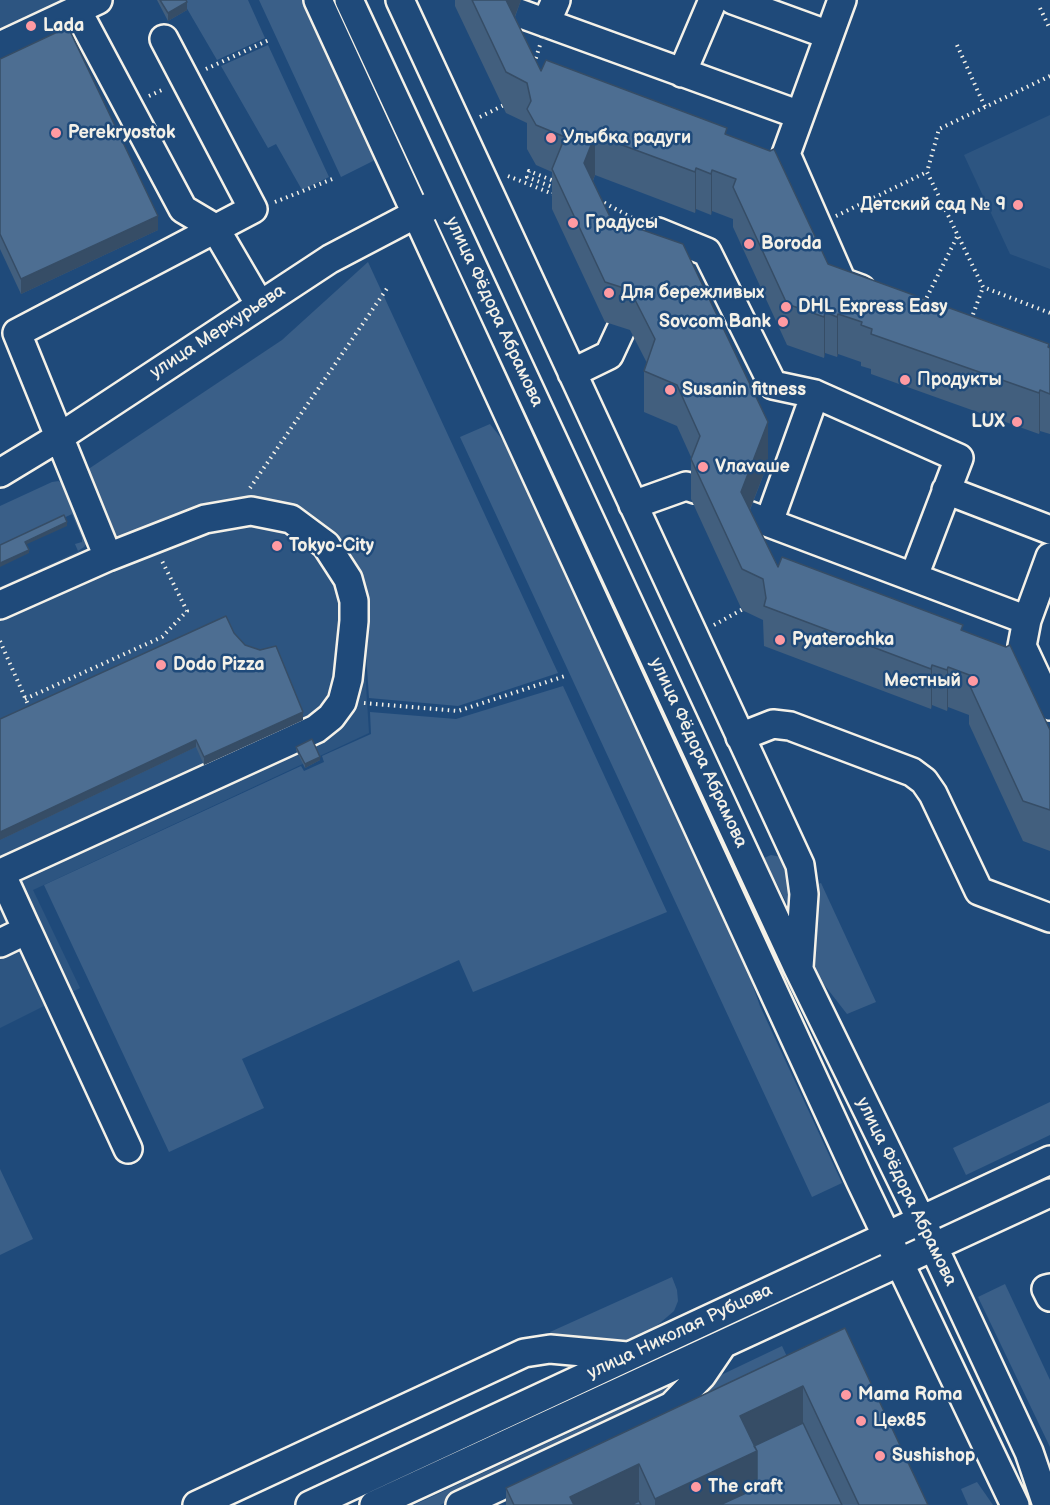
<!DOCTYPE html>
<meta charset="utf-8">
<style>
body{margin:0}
canvas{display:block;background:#1f4a7a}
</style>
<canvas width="1050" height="1505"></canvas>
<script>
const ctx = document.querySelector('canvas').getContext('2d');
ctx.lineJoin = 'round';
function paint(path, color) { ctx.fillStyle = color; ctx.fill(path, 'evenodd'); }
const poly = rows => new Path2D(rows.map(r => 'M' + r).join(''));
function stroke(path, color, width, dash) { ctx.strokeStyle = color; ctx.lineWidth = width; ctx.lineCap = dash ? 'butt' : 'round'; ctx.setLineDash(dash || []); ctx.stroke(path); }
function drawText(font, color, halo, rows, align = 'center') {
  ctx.font = font + ' "Balsamiq Sans",sans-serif'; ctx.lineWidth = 5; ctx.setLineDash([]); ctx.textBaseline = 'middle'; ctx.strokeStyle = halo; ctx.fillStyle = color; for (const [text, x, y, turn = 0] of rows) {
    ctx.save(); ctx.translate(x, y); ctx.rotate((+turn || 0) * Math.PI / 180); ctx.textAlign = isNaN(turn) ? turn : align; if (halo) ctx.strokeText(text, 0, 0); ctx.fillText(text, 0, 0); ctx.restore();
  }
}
const built = poly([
 [0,0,81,0,0,72],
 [1050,115,1050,269,1010,254,964,155],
 [293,507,312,518,331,533,360,590,369,733,33,890,80,988,0,1028,0,587,79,551,121,539]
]);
const green = poly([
 [182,0,248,0,265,38,217,60],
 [259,0,306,0,379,158,341,177],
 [268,45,329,177,302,190,276,144,268,148,221,66],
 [368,262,558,673,458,706,369,698,362,591,332,533,313,517,293,506,249,498,114,538,87,470,282,340],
 [490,424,519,461,724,904,760,1006,842,1183,812,1197,460,437],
 [59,481,68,489,88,542,84,547,78,551,75,544,82,542,82,538,72,514,0,548,0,506,52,482],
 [563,686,667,912,473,992,459,960,242,1059,264,1108,169,1152,44,885,301,766,304,771,324,762,322,756,371,734,370,712,456,719],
 [771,855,781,857,789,870,791,888,787,904,764,858],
 [821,883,876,1002,847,1014,819,978,814,963,814,929,818,884],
 [1050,1102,1050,1135,966,1175,953,1148],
 [0,1169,33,1239,0,1255],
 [672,1277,677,1290,678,1301,674,1311,646,1335,615,1343,552,1337,550,1332],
 [1005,1284,1050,1380,1050,1447,978,1297],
 [782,1346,790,1363,697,1405,719,1376],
 [677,1383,651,1407,440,1505,414,1505],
 [977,1482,993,1505,968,1505,961,1489]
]);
const path = poly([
 [1040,8,1050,29],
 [957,45,985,107],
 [534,64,540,45],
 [206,69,271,39],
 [1050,76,939,129,927,172,983,287,1050,313],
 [149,96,164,89],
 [480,117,506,104],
 [508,176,553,194,555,188,527,177,529,171,554,181],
 [599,200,640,222],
 [275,202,335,178],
 [836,216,927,172],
 [924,303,958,235],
 [971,320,983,287],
 [250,488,388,287],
 [714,625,745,608],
 [0,641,30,709],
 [25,699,162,637,187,611,162,561],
 [364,703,458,711,565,676]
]);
const minor = poly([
 [318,0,861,1182,1015,1505],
 [349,0,798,968,921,1220,1029,1452,1047,1505],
 [400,0,800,865,804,894,799,967],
 [733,0,829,35],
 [842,0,786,154,842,282,861,289],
 [77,10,183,209,215,228,260,305],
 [516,12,800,115],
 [546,23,556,0],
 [0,46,98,0],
 [682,73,713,0],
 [643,269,658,232,707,252,773,385,815,394,959,458,914,576],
 [572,373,609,355,622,327],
 [0,473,61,436,330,259,433,205],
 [946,490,1050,530],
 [633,505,686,486,695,489],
 [748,515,1027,620],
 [769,522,815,394],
 [108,557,17,333,253,209,164,39],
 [1050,557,1027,620,1022,646,1050,706],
 [0,605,108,557,205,519,251,511,291,519,326,545,348,579,354,601,354,621,348,679,342,702,331,717,316,729,1,873,27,930,0,943],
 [740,737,773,724,790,726,912,772,924,781,933,794,979,891,1050,918],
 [27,930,128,1149],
 [1050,1288,1046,1289,1050,1297],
 [197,1505,524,1353,550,1349,627,1356],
 [310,1505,1050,1160],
 [374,1505,1050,1193],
 [460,1505,672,1406,702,1375,721,1347]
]);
const wall = poly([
 [157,0,186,0,187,10,168,21],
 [455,0,521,0,515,17,541,71,727,134,828,264,1050,348,1050,434,1040,431,1039,434,871,374,871,369,861,366,861,362,838,354,837,357,825,353,824,358,787,345,733,227,733,219,712,211,711,215,696,209,695,213,595,175,593,181,611,219,768,463,750,510,778,567,963,631,1050,730,1050,851,1023,841,969,724,969,715,948,707,947,711,932,705,931,709,764,646,763,620,742,610,691,499,691,457,677,426,644,412,644,371,647,363,630,330,605,322,552,209,552,172,536,165,527,149,527,123,506,113,455,6],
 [0,59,158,230,21,294,0,249],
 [234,633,303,720,204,765,196,747,0,840],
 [296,747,320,760,305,768,296,750],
 [845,1328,928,1505,506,1505,506,1488]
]);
const shadedWall = poly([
 [506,0,521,0,506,40],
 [187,2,187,10,168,21,168,13],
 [595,135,595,175,584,203,584,163],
 [696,168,696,209,695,213,695,172],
 [712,170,712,211,711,215,711,174],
 [158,216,158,230,21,294,21,279],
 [825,312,825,353,824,358,824,317],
 [838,314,838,354,837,357,837,317],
 [1040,390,1040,431,1039,434,1039,393],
 [768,422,768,463,741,532,741,492],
 [67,522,67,526,25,545,25,542],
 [29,550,29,553,0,567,0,563],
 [932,665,932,705,931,709,931,669],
 [948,667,948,707,947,711,947,670],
 [303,712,303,720,204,765,204,757],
 [196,740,196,747,0,840,0,832],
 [320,757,320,760,305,768,305,764],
 [803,1386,803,1427,742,1456,740,1416],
 [757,1451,757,1492,728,1505,655,1505,655,1499],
 [639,1464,639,1505,570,1505,570,1497]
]);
const building = poly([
 [160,0,186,0,187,2,168,13,160,0],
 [472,0,506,0,541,71,546,60,727,128,725,134,770,151,774,149,828,264,1049,344,1048,347,1050,348,1050,394,1040,390,1039,393,871,334,872,329,861,325,862,322,838,314,837,317,825,312,824,317,787,304,733,187,736,179,712,170,711,174,696,168,695,172,595,135,584,163,611,219,683,244,768,422,741,492,778,567,782,557,963,625,961,630,1006,647,1010,645,1050,730,1050,810,1023,801,969,684,972,676,948,667,947,670,932,665,931,669,764,606,766,598,763,579,742,569,691,459,700,436,677,385,644,371,655,339,630,290,605,282,552,169,565,137,536,125,527,109,531,101,527,83,506,72,472,0],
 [68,27,158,216,21,279,0,234,0,59,68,27],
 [64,515,67,522,25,542,29,550,0,563,0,545,64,515],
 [226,616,234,633,245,645,260,650,276,646,303,712,204,757,196,740,0,832,0,719,226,616],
 [312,739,320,757,305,764,296,747,312,739],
 [845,1328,928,1505,859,1505,803,1386,740,1416,757,1451,655,1499,639,1464,570,1497,574,1505,514,1505,506,1488,845,1328],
 [803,1423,842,1505,720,1505,757,1488,757,1451,754,1446,803,1423],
 [639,1501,641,1505,631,1505,639,1501]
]);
const markers = [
 [31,26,6,"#ff9aa2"],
 [56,133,6,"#ff9aa2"],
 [551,138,6,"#ff9aa2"],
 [1018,205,6,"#ff9aa2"],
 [573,223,6,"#ff9aa2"],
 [749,244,6,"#ff9aa2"],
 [609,293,6,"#ff9aa2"],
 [786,307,6,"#ff9aa2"],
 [783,322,6,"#ff9aa2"],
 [905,380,6,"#ff9aa2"],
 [670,390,6,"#ff9aa2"],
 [1017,422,6,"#ff9aa2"],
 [703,467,6,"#ff9aa2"],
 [277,546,6,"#ff9aa2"],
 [780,640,6,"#ff9aa2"],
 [161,665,6,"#ff9aa2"],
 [973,681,6,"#ff9aa2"],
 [846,1395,6,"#ff9aa2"],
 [861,1421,6,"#ff9aa2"],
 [880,1456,6,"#ff9aa2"],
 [696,1487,6,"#ff9aa2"]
];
const poiNames = [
 ["Lada",43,26],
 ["Perekryostok",68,133],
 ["Улыбка радуги",563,138],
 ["Детский сад № 9",1006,205,"right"],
 ["Градусы",585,223],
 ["Boroda",761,244],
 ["Для бережливых",621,293],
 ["DHL Express Easy",798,307],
 ["Sovcom Bank",771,322,"right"],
 ["Продукты",917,380],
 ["Susanin fitness",682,390],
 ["LUX",1005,422,"right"],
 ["Vлаvаше",715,467],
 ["Tokyo-City",289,546],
 ["Pyaterochka",792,640],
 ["Dodo Pizza",173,665],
 ["Местный",961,681,"right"],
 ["Mama Roma",858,1395],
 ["Цех85",873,1421],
 ["Sushishop",892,1456],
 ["The craft",708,1487]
];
const streetNames = [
 ["улица Фёдора Абрамова",494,312,65],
 ["улица Меркурьева",218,332,-33],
 ["улица Фёдора Абрамова",698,753,65],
 ["улица Фёдора Абрамова",906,1192,64],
 ["улица Николая Рубцова",680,1332,-25]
];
paint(built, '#2d5581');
paint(green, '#3a5f88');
stroke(minor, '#f4f1e8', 32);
stroke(path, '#f4f1e8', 4, [1.5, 4.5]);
stroke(minor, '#1f4a7a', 27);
paint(wall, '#425f7e');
paint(shadedWall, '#364d66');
paint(building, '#4d6e92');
stroke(building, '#364d66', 1.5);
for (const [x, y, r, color] of markers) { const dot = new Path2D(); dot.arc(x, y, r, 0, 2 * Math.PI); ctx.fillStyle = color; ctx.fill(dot); stroke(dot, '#1f4a7a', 2); }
drawText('bold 18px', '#f4f1e8', '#1f4a7a', poiNames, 'left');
drawText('18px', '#f4f1e8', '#1f4a7a', streetNames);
</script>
